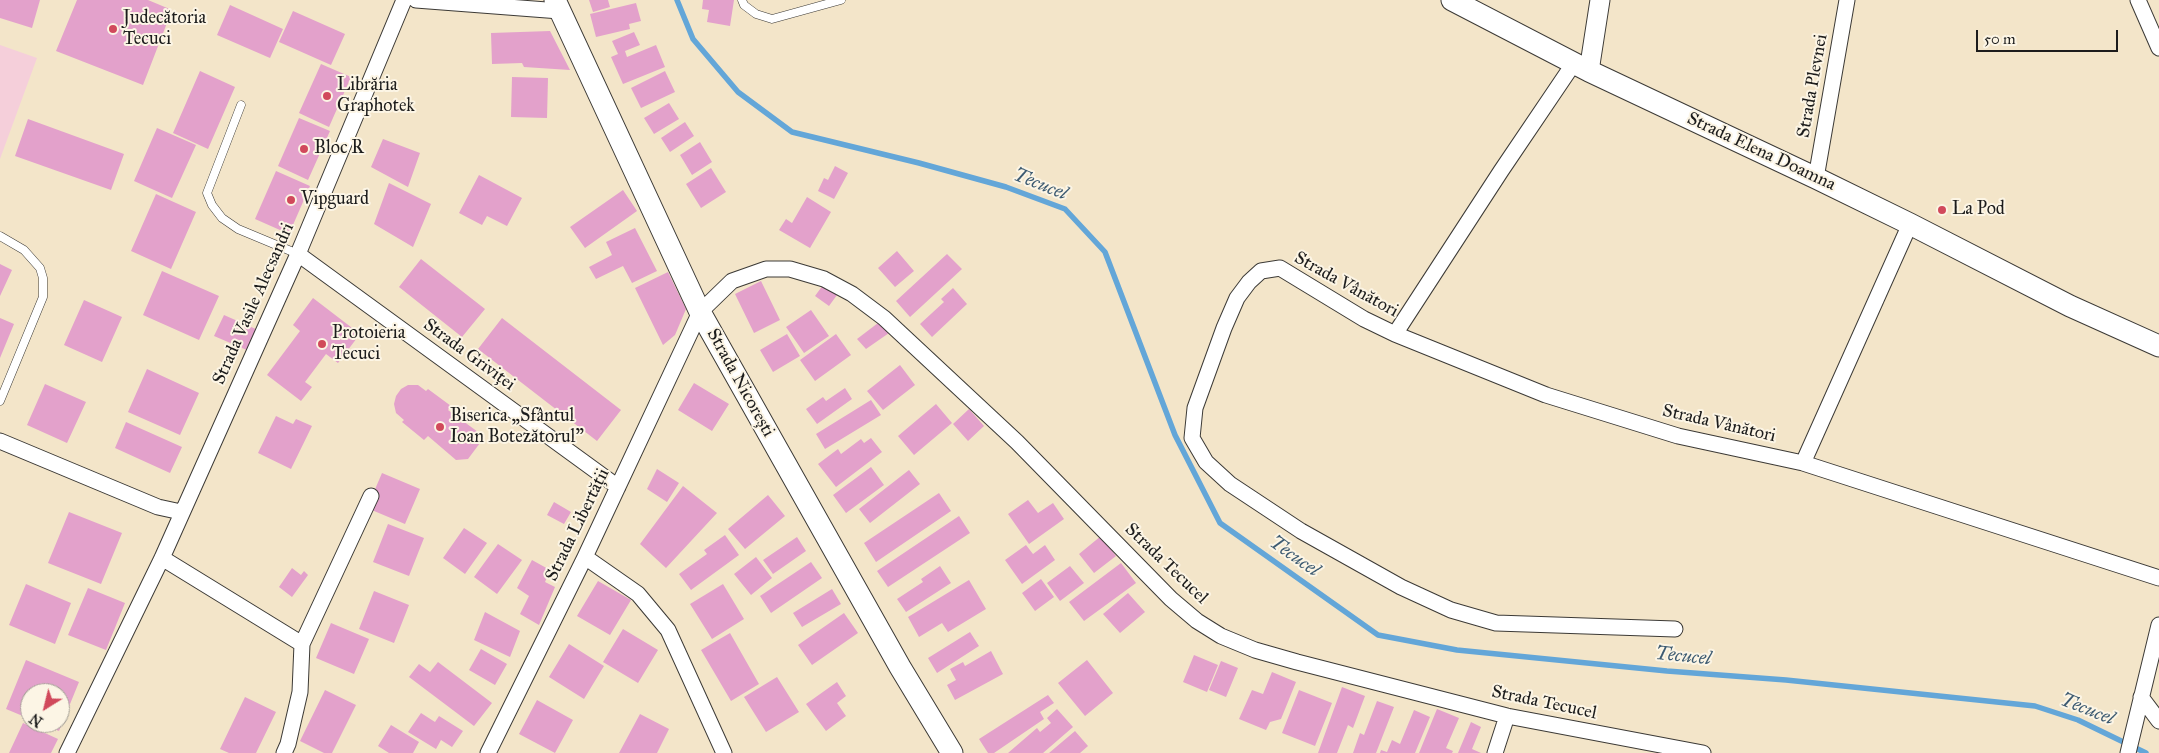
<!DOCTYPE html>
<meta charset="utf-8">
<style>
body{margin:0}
#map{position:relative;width:2159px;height:753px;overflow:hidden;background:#f3e5c9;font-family:"IM FELL Great Primer",serif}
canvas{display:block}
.north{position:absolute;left:20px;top:683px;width:50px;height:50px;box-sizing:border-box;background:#fcf5e5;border:1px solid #a29e95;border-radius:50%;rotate:216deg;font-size:14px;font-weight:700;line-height:20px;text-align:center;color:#1c1c1c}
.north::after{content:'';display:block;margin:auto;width:18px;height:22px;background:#d1495b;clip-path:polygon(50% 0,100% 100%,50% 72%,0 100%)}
.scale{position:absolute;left:1976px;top:30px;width:142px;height:22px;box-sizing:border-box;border:2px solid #1c1c1c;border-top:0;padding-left:6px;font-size:15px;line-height:18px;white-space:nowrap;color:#1c1c1c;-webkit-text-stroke:4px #fcf5e5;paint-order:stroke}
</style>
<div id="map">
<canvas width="2159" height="753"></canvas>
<div class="north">N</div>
<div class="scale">50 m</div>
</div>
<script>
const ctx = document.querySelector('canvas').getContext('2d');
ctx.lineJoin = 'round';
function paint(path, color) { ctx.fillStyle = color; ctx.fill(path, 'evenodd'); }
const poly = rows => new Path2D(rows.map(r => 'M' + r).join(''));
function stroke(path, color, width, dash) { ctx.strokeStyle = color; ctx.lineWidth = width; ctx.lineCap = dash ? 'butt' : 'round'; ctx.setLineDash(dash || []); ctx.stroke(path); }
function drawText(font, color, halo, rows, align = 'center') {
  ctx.font = font + ' "IM FELL Great Primer",serif'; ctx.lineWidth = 4; ctx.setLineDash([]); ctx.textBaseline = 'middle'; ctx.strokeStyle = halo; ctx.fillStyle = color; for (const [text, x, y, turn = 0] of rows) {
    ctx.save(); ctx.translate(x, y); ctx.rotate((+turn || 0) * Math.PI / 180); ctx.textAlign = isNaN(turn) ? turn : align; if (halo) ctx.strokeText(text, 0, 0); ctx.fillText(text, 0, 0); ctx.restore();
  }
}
const built = poly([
 [0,45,37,58,0,159]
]);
const stream = poly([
 [677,0,693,39,738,92,792,132,919,163,1006,187,1065,209,1105,252,1175,435,1220,523,1378,635,1457,650,1667,671,1786,680,2035,706,2078,720,2146,753]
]);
const building = poly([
 [0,0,40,0,32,28,0,18],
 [77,0,148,0,172,10,143,85,56,51],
 [589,0,608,0,610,7,593,12],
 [703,0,734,0,730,26,707,22,709,10,702,9],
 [636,3,641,21,629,24,630,29,596,37,590,14],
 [230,5,283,29,270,58,217,35],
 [293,11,345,34,331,65,279,42],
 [550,31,570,70,524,67,522,63,492,64,491,33],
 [634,32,640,45,625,51,627,57,656,45,665,67,623,84,611,57,618,54,612,41],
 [321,64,351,77,329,127,299,113],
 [200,71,235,87,208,149,173,133],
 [665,71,675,92,641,108,631,88],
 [512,77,548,78,547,118,511,117],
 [669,103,679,119,654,134,644,118],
 [299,118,330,131,308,180,278,166],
 [28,119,124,154,111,190,15,156],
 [685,122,694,136,670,152,661,138],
 [157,128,196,145,172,198,134,181],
 [383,139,420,153,408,187,371,167],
 [700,142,712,162,692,175,680,155],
 [835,166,848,173,834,199,818,191,824,178,828,180],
 [711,168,726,192,701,208,686,184],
 [276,171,310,186,289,234,255,219],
 [479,175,522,198,507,226,487,216,482,225,459,213],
 [389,183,431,204,413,247,374,224],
 [623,190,637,211,585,248,570,227],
 [156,194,196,212,171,269,131,251],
 [807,197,831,212,810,248,779,230,786,219,792,223],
 [635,228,657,271,632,283,623,266,596,279,589,267,612,255,606,242],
 [897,251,914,271,895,287,878,268],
 [947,254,962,269,910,317,896,301],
 [421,259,485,309,462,337,399,287],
 [0,264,12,270,0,296],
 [162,271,219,296,199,340,143,315],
 [668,272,686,309,675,335,663,345,635,288],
 [761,281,780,320,754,333,735,294],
 [823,285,837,295,829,306,815,296],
 [953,288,967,304,932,337,920,324,944,302,941,299],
 [313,298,360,334,338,363,326,354,305,382,312,387,301,401,267,375,300,331,293,325],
 [84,300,122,317,102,362,64,345],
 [811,310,829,336,804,353,786,327],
 [224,315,258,330,249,351,214,336],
 [0,318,14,324,0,358],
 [502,318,621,410,597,441,478,349],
 [878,323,889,333,866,349,857,339],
 [787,334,800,356,773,372,760,350],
 [836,334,851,355,815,381,800,360],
 [900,365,915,385,883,410,867,391],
 [147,369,199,393,180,435,128,412],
 [694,383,729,404,712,431,678,410],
 [45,384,86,402,67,443,27,425],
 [408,385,418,385,426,391,428,389,451,406,448,410,478,432,480,443,468,459,456,460,428,436,424,440,402,422,404,420,396,413,394,404,396,396,401,389],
 [845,388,852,399,817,424,806,409,823,397,826,401],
 [871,400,881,415,825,449,816,434],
 [936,404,952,423,914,455,898,436],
 [969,409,984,426,968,441,953,424],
 [276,416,293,424,296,419,312,426,291,469,258,453],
 [126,422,182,447,170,473,115,448],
 [871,438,882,452,836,487,818,464,838,449,841,454,861,439,864,443],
 [871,467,884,485,846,513,833,495],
 [657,469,679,483,667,502,647,489],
 [909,470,920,484,870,523,859,509],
 [382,473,420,489,405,524,367,508],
 [683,486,717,513,666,568,640,544],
 [939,493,951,511,876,562,864,543],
 [768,495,785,516,745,549,728,529],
 [1028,500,1038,513,1053,503,1064,519,1029,544,1008,514],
 [554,502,571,512,564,524,547,515],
 [69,512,122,533,101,584,48,563],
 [959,516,970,533,888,587,877,571],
 [388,524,424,538,409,576,373,562],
 [464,528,487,543,465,574,443,558],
 [725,535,739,555,691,590,679,574,707,554,704,550],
 [1101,536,1116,556,1094,573,1079,554],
 [797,537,806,551,773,574,763,560],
 [498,544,522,560,497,594,474,577],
 [1026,545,1033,554,1045,545,1055,560,1022,584,1005,560],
 [756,557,772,578,751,595,734,574],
 [532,560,550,570,545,582,555,587,539,625,520,614,529,596,517,588],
 [811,562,822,578,771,613,760,596],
 [1121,563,1136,583,1084,621,1069,602],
 [940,566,951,583,906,612,897,599,923,582,921,579],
 [1070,566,1084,583,1060,601,1047,583],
 [292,568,301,575,304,571,308,575,292,597,279,587],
 [1041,579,1054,597,1035,611,1022,593],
 [969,580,986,609,948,632,942,623,919,637,908,617],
 [598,581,631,600,610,635,577,616],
 [26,584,71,603,55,644,9,625],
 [723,584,744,619,712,639,690,604],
 [88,588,125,603,106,650,68,635],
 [832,589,841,604,802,627,793,613],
 [374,591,409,605,394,643,359,629],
 [1128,593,1145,612,1120,633,1103,614],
 [485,612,520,631,510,657,474,640],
 [844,613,858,633,812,665,798,645],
 [331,623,369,639,354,674,316,658],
 [623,629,658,650,638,683,603,662],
 [970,632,979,646,937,673,928,658],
 [730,633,759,684,731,701,701,650],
 [569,644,604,666,584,699,549,677],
 [481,649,507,664,495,685,469,670],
 [991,651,1003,674,955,700,947,685,956,680,950,669,963,662,965,666],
 [1194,655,1218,665,1207,692,1183,682],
 [26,660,79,682,59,731,40,723,60,723,60,693,30,693,30,719,6,709],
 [1087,660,1113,693,1085,716,1058,683],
 [1221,661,1238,668,1226,697,1209,690],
 [438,662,492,703,474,726,409,677,419,664,430,672],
 [1272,672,1296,682,1281,719,1270,722,1266,730,1239,719,1252,690,1263,694],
 [777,677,799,712,766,732,744,697],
 [837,682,846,696,837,703,846,716,826,731,806,704],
 [1342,687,1365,696,1353,728,1348,725,1337,753,1318,753],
 [325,690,356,705,332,753,324,753,300,741],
 [1299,690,1332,703,1315,746,1282,733],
 [1048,695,1054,703,1040,712,1044,719,994,753,988,753,979,739],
 [245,697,276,712,256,753,229,753,220,749],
 [537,700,573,720,555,753,519,734],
 [1377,701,1394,707,1376,753,1353,753,1360,733,1364,735],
 [1057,709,1073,727,1043,753,1008,753,1037,728,1040,732,1051,723,1047,718],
 [1437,709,1459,718,1446,748,1453,751,1452,753,1419,753],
 [1414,710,1430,717,1415,753,1380,753,1381,750,1387,752,1392,740,1400,744],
 [421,713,435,722,439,716,463,731,452,747,441,740,436,749,408,732],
 [640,714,669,729,657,753,619,753],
 [1471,722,1481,727,1472,749,1481,753,1458,753],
 [23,723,58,739,51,753,9,753],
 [391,725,419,742,413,753,389,753,378,746],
 [1075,731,1088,746,1080,753,1049,753]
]);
const service = poly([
 [742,0,744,5,756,14,772,19,841,0],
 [241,105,207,193,212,205,222,218,238,229,298,254],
 [0,236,24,250,40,268,43,278,43,297,0,401]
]);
const minor = poly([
 [416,0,560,11],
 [2138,0,2159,48],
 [1816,178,1847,0],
 [298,254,618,487],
 [1395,334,1501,171,1574,63],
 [0,441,158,507,181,512],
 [1803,463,1910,224],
 [585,557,638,594,668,630,724,753],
 [162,558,302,644],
 [1675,629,1496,623,1451,610,1401,587,1301,531,1230,484,1206,462,1192,438,1195,408,1224,328,1237,298,1249,282,1261,271,1280,268,1364,319,1395,334,1546,395,1678,436,1803,463,2159,578],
 [2141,697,2159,721],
 [67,753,162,558,298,254,404,0],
 [284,753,288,744,300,692,302,644,371,496],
 [488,753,585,557,700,312,732,281,766,269,790,269,824,279,852,294,884,318,1017,442,1171,599,1197,621,1221,636,1255,650,1297,662,1507,716,1703,753],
 [1495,753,1507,716],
 [2128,753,2159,625]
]);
const tertiary = poly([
 [1589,71,1600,0]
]);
const secondary = poly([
 [555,0,700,312,900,667,952,753],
 [1452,0,1589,71,1816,178,1910,224,2070,306,2159,346]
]);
const markers = [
 [113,29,5,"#d1495b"],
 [327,96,5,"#d1495b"],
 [304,149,5,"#d1495b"],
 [291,200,5,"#d1495b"],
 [1942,210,5,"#d1495b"],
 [322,344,5,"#d1495b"],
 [440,427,5,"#d1495b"]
];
const poiNames = [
 ["Judecătoria",123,19],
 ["Tecuci",123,40],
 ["Librăria",337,86],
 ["Graphotek",337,107],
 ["Bloc R",314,149],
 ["Vipguard",301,200],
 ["La Pod",1952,210],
 ["Protoieria",332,334],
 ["Tecuci",332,355],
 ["Biserica „Sfântul",450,417],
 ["Ioan Botezătorul\"",450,438]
];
const streetNames = [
 ["Strada Plevnei",1813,86,-80],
 ["Strada Elena Doamna",1761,152,25],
 ["Strada Vânători",1346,285,29],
 ["Strada Vasile Alecsandri",254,304,-66],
 ["Strada Griviței",469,355,36],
 ["Strada Nicorești",740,383,61],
 ["Strada Vânători",1719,424,13],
 ["Strada Libertății",578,525,-64],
 ["Strada Tecucel",1166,564,44],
 ["Strada Tecucel",1544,703,12]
];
const waterNames = [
 ["Tecucel",1040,185,22],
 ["Tecucel",1294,557,35],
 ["Tecucel",1683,657,6],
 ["Tecucel",2087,710,22]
];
paint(built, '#f5cfda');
stroke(stream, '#63a6d8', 5.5);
paint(building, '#e3a1cb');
stroke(service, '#3c3a36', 9);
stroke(minor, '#3c3a36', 17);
stroke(tertiary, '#3c3a36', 21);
stroke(secondary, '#3c3a36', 23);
stroke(service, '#fff', 8);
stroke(minor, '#fff', 15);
stroke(tertiary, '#fff', 19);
stroke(secondary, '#fff', 21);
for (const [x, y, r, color] of markers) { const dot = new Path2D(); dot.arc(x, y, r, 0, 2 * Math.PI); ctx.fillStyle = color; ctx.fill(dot); stroke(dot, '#fcf5e5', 2); }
drawText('18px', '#1c1c1c', '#fcf5e5', poiNames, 'left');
drawText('18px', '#1c1c1c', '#fcf5e5', streetNames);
drawText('italic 19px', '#3c5a71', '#fcf5e5', waterNames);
</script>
